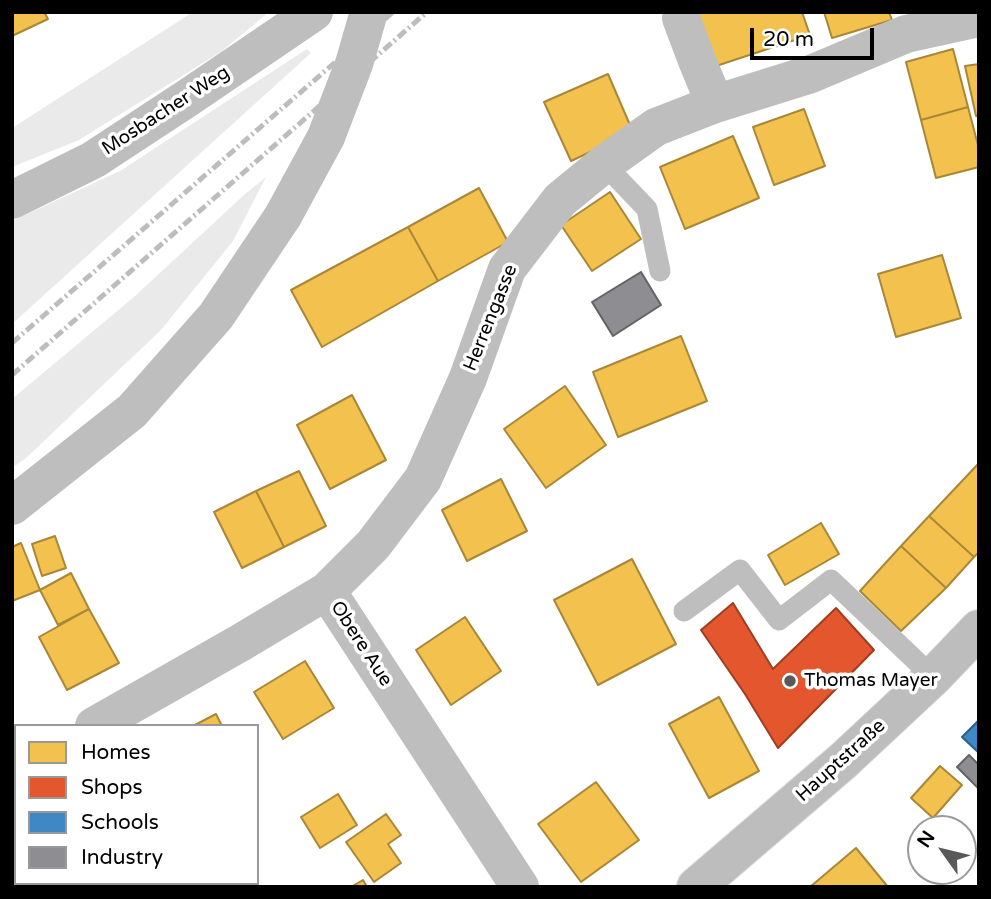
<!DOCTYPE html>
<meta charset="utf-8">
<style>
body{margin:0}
#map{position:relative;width:991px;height:899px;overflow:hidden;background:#fff;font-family:"Varela Round",sans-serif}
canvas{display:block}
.frame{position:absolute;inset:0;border:14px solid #000;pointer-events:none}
.legend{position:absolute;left:14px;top:724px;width:245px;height:161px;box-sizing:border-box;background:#fff;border:2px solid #999;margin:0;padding:9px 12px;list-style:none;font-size:21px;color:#000}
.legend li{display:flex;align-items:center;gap:14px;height:35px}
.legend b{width:35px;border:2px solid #999}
.north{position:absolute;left:907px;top:815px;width:70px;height:70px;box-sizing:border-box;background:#fff;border:2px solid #999;border-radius:50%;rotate:304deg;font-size:19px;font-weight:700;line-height:28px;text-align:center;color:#000}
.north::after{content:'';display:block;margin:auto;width:24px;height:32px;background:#595959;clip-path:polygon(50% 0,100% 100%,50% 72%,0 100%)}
.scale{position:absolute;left:750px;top:28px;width:124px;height:32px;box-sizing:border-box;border:4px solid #000;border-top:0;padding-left:9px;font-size:21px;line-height:24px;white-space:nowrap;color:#000;-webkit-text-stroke:5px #fff;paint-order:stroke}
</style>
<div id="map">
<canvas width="991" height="899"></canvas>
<div class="frame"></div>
<ul class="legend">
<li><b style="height:19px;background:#f2c14e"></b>Homes</li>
<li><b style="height:19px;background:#e4572e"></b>Shops</li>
<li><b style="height:19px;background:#3f88c5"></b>Schools</li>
<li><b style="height:19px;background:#8d8d92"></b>Industry</li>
</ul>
<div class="north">N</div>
<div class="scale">20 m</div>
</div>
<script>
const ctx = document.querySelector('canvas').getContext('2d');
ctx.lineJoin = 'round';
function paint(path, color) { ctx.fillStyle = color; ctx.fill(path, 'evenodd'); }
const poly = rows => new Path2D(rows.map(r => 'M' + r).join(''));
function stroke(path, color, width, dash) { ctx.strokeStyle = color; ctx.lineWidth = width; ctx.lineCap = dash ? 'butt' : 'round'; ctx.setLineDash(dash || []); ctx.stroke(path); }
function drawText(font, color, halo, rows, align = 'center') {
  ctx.font = font + ' "Varela Round",sans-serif'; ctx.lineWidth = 7; ctx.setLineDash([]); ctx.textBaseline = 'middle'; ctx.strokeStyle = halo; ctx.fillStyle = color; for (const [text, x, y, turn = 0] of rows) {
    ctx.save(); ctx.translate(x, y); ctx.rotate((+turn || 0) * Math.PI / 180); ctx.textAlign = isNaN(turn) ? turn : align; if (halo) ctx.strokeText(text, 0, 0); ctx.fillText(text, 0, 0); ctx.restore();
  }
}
const green = poly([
 [193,12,269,12,222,51,79,140,12,167,12,128],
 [307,49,311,53,12,324,12,221,120,171],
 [266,177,233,241,161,330,26,458,12,468,12,399,134,297,244,195]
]);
const homes = poly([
 [12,12,44,12,48,19,12,36,12,12],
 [695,12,802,12,810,35,713,67,695,12],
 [824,12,889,12,892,20,832,38,824,12],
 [953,49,968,107,921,120,906,62,953,49],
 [979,64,979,116,976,116,965,66,979,64],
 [608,74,633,132,571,161,544,102,608,74],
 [968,107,979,149,979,167,936,178,921,120,968,107],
 [804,109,825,166,774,185,753,127,804,109],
 [733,136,759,198,685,229,660,167,733,136],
 [479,188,508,242,438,281,408,227,479,188],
 [610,192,641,239,592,271,561,225,610,192],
 [408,227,438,281,322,347,291,290,408,227],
 [942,255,961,318,896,337,878,274,942,255],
 [681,336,707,401,618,437,593,372,681,336],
 [565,386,606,445,546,488,504,429,565,386],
 [352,395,386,460,330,489,297,425,352,395],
 [979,463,979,552,974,557,929,516,979,463],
 [299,471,326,526,284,547,256,491,299,471],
 [501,479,527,531,467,561,442,510,501,479],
 [256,491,284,547,242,568,214,512,256,491],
 [929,516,974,557,946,588,901,546,929,516],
 [821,523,839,554,785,585,768,555,821,523],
 [55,536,66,568,42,576,32,544,55,536],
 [21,543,40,590,12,601,12,547,21,543],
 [901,546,946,588,901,631,860,591,901,546],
 [632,559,676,644,598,685,554,600,632,559],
 [71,573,89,609,58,625,40,590,71,573],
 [89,609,119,663,67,690,39,637,89,609],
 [465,617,501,671,451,705,416,650,465,617],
 [305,661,334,708,283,739,254,692,305,661],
 [719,697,759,771,709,798,669,724,719,697],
 [216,714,222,726,193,726,216,714],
 [940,766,962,785,933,818,911,798,940,766],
 [596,782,639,840,581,882,538,824,596,782],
 [338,794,357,825,320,848,301,817,338,794],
 [386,814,401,835,388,844,401,863,374,882,346,842,386,814],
 [856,848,888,887,810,887,856,848],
 [363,880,367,887,351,887,363,880]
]);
const shops = poly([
 [733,603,773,669,836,608,874,650,778,748,745,694,701,630,733,603]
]);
const schools = poly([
 [979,720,979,753,962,737,979,720]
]);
const industry = poly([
 [641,272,661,305,613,336,592,302,641,272],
 [969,755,979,765,979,789,957,767,969,755]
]);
const service = poly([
 [604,164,647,209,660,271],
 [684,611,740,570,779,620,831,580,933,677]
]);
const minor = poly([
 [682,12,681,18,698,63,715,104],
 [12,200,93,160,189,97,314,12],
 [327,591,520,887],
 [94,726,240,643,327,591,373,545,423,479,468,378,507,269,560,200,604,164,656,127,715,104,811,74,906,34,979,18],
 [12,764,16,763]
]);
const tertiary = poly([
 [12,506,132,411,216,316,283,216]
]);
const primary = poly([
 [696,887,843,761,933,677,979,629]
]);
const rail = poly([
 [12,343,393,12],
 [12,375,427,12]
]);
const tertiaryBridge = poly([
 [283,216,326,137,354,64,369,12]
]);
const markers = [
 [790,681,7,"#595959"]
];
const streetNames = [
 ["Mosbacher Weg",166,111,-33],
 ["Herrengasse",491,318,-68],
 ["Obere Aue",361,644,57],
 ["Hauptstraße",841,761,-42]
];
const poiNames = [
 ["Thomas Mayer",804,681]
];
paint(green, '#eaeaea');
paint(homes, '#f2c14e');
stroke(homes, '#a98737', 2);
paint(shops, '#e4572e');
stroke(shops, '#a03d20', 2);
paint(schools, '#3f88c5');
stroke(schools, '#2c5f8a', 2);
paint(industry, '#8d8d92');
stroke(industry, '#636366', 2);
stroke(primary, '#dbdbdb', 40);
stroke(service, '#bebebe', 21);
stroke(minor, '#bebebe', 38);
stroke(tertiary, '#bebebe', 38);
stroke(primary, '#bdbdbd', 38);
stroke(rail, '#bdbdbd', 5, [10, 3.5, 2, 3.5]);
stroke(tertiaryBridge, '#bebebe', 38);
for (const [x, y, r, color] of markers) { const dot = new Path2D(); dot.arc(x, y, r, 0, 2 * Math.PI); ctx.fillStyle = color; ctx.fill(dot); stroke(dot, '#fff', 2.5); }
drawText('19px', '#000', '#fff', streetNames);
drawText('19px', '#000', '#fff', poiNames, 'left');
</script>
